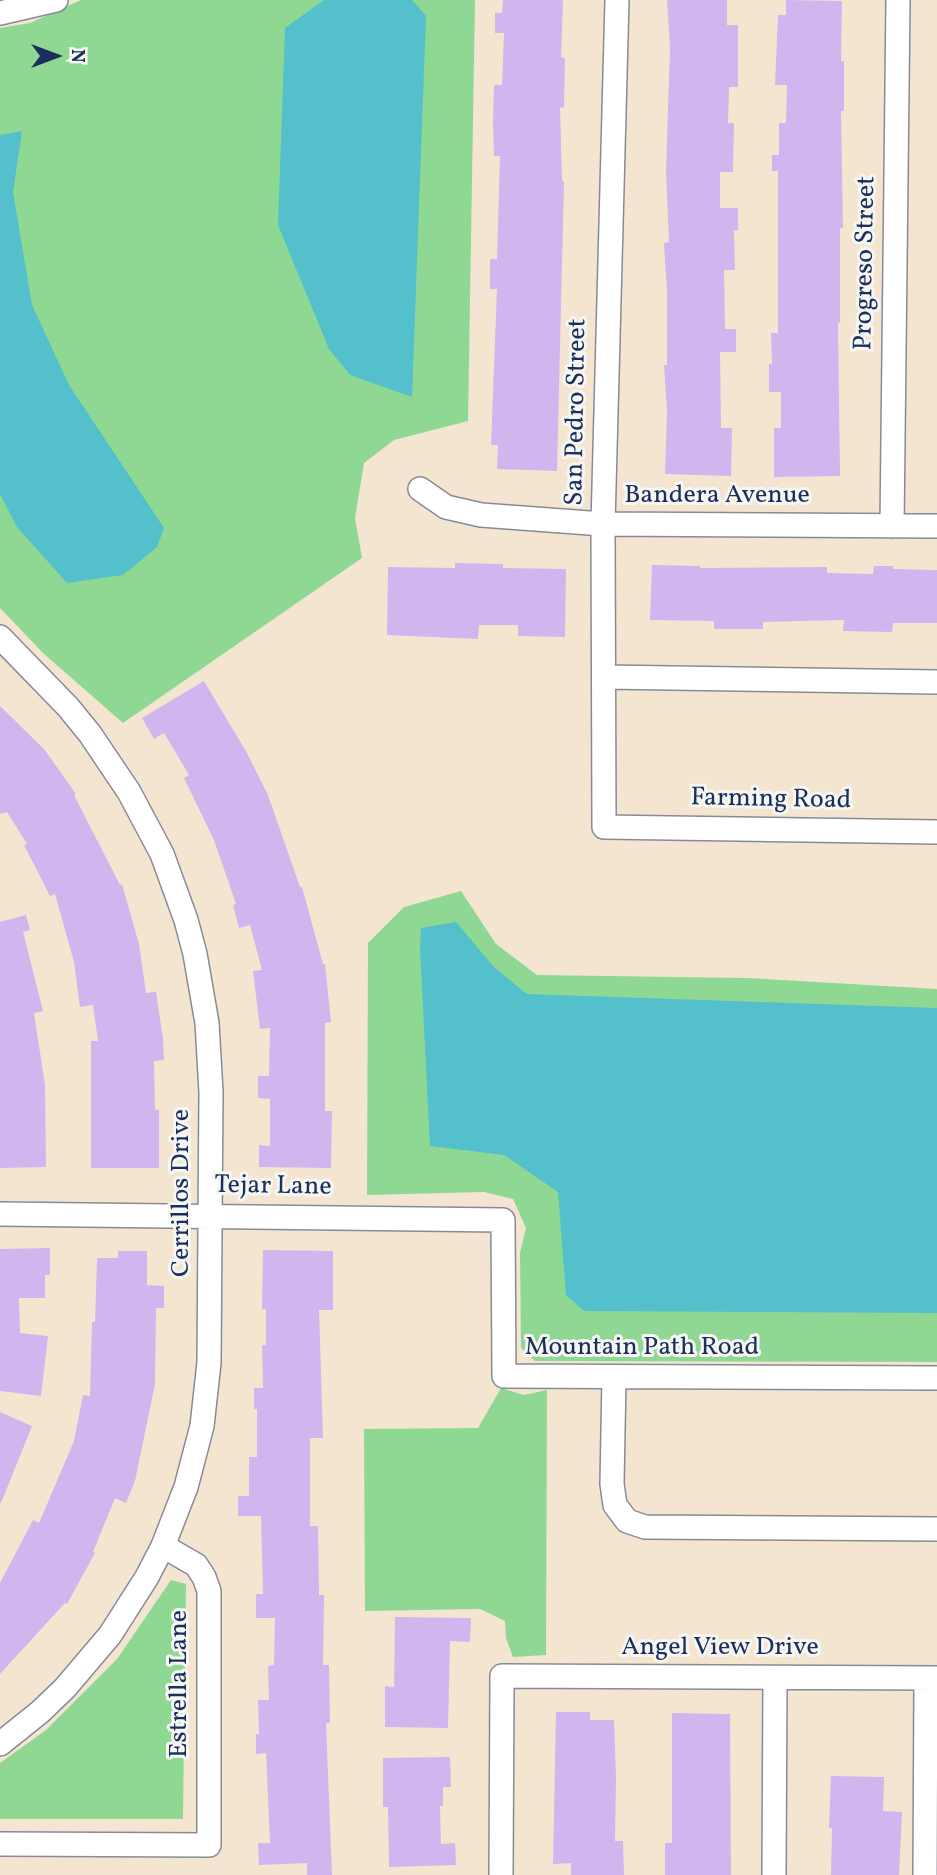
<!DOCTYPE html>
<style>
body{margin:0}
#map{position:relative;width:937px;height:1875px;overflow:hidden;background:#f4e5d1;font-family:Vollkorn,serif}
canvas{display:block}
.north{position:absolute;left:21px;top:21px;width:70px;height:70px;-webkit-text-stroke:5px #f6f6f2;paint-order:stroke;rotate:90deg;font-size:19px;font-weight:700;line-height:28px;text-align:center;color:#1b2f5e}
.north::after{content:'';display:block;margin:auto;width:24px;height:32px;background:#1b2f5e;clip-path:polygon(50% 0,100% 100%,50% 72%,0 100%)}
</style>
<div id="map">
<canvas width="937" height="1875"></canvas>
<div class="north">N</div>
</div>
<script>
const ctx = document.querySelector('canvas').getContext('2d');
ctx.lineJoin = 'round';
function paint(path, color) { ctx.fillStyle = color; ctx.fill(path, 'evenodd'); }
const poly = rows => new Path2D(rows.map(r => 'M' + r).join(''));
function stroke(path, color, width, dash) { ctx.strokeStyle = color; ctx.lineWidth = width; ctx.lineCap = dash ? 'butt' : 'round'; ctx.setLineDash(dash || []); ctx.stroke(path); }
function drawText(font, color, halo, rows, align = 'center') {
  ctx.font = font + ' Vollkorn,serif'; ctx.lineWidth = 6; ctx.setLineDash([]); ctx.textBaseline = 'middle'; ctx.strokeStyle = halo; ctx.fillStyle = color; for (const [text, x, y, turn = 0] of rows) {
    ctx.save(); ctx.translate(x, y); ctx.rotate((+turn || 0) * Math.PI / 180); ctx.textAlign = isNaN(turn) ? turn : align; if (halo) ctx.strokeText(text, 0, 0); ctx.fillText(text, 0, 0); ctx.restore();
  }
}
const green = poly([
 [81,0,475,0,468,421,394,440,364,463,355,518,362,558,123,723,43,653,0,608,0,28,30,23],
 [461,891,496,944,537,975,747,978,937,989,937,1362,535,1361,521,1348,520,1253,526,1228,513,1199,484,1192,367,1195,368,943,404,907],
 [501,1388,524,1395,547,1390,546,1655,513,1657,506,1638,505,1621,480,1609,365,1611,364,1429,478,1428],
 [171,1580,186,1584,183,1819,0,1819,0,1763,46,1730,117,1659]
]);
const water = poly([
 [324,0,412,0,426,16,412,397,350,375,329,349,278,225,285,28],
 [22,131,13,192,32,305,69,385,164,528,157,547,123,575,67,583,17,527,0,494,0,135],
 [456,922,494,967,527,994,937,1008,937,1313,584,1311,566,1295,558,1192,504,1155,430,1146,420,947,421,928]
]);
const building = poly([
 [503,0,563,0,561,57,565,58,564,108,560,107,562,181,564,181,557,471,497,469,498,445,491,445,497,289,490,289,490,259,497,259,500,156,494,156,493,121,494,85,502,85,504,33,495,33,495,13,502,13],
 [667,0,727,0,727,25,738,25,738,87,729,87,728,123,734,123,733,172,720,172,720,208,738,208,738,230,734,230,735,270,724,270,725,329,736,329,736,352,720,352,721,428,732,428,731,476,665,474,667,412,664,365,667,365,667,291,664,243,669,242,666,171,670,49],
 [786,0,842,1,841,61,844,61,844,111,841,111,843,228,840,228,840,323,838,323,840,476,774,477,774,428,781,428,781,392,769,392,769,364,772,364,771,333,778,333,778,171,772,171,772,155,779,155,779,123,786,123,787,85,775,85,778,15,786,15],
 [455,563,503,564,503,568,566,569,565,637,518,636,518,625,479,625,478,639,387,635,388,567,455,568],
 [652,565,700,566,700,568,827,567,827,573,873,574,874,566,893,566,893,569,937,570,937,623,893,623,892,632,843,631,844,620,763,622,763,629,714,629,714,621,650,620],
 [204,681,247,753,268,795,300,887,302,887,323,964,325,964,331,1022,325,1023,325,1111,332,1111,331,1168,259,1167,259,1145,270,1146,270,1099,258,1098,258,1076,269,1076,270,1028,260,1029,253,971,262,970,250,925,239,928,233,905,236,904,214,840,184,778,189,775,164,733,154,739,142,718],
 [0,706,44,749,76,794,74,795,120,885,122,884,139,944,146,993,156,992,163,1039,164,1060,154,1061,155,1110,159,1110,159,1168,91,1168,91,1041,98,1041,93,1005,80,1007,74,962,55,894,50,896,24,845,27,844,7,812,0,814],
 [26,915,30,930,23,932,43,1011,34,1013,45,1085,46,1167,0,1168,0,922],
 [50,1248,50,1275,45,1275,45,1298,19,1298,20,1333,48,1336,41,1396,0,1391,0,1249],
 [263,1250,333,1251,333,1310,319,1310,323,1438,310,1438,310,1526,318,1526,319,1595,324,1595,323,1665,329,1665,330,1723,326,1723,332,1875,307,1875,307,1863,259,1865,258,1843,270,1843,266,1753,256,1754,256,1734,259,1734,258,1700,269,1700,268,1666,274,1665,275,1618,256,1618,256,1594,263,1594,261,1516,238,1516,238,1496,249,1496,249,1457,257,1457,257,1409,254,1409,254,1388,263,1388,262,1345,266,1345,266,1309,262,1309],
 [118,1251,147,1251,147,1285,164,1286,164,1308,156,1308,155,1384,135,1481,126,1503,115,1498,93,1552,95,1553,67,1604,65,1603,0,1674,0,1583,33,1520,39,1523,74,1441,83,1395,90,1396,92,1322,95,1322,97,1258,118,1258],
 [0,1412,32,1426,1,1503,0,1503],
 [395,1617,471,1618,470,1642,450,1641,448,1728,385,1727,385,1686,394,1687],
 [556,1712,590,1712,590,1720,614,1720,616,1778,615,1841,623,1841,624,1875,571,1875,571,1863,553,1864],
 [672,1713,730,1714,731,1875,665,1875,665,1843,672,1843],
 [450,1757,451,1787,443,1787,443,1806,440,1806,441,1844,455,1843,456,1865,389,1867,388,1807,383,1807,383,1758],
 [831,1776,884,1777,883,1811,902,1812,899,1875,831,1875,832,1828,829,1828]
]);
const minor = poly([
 [617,0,603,524,604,827,937,832],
 [0,13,56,0],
 [420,489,446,507,481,515,603,524,937,526],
 [892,526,898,0],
 [0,637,68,707,90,734,129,792,162,854,186,920,195,954,207,1023,211,1092,209,1363,202,1426,186,1487,163,1546,147,1577,110,1635,65,1688,40,1712,0,1744],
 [605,677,937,682],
 [0,1214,503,1220,504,1376,937,1378],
 [614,1377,612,1484,615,1505,627,1521,645,1527,937,1529],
 [0,1844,209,1845,209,1591,204,1577,196,1565,163,1546],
 [501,1875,502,1676,937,1678],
 [774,1875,775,1678],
 [925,1875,926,1678]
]);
const streetNames = [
 ["Progreso Street",867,263,-89],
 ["San Pedro Street",578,412,-89],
 ["Bandera Avenue",717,497],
 ["Farming Road",771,801,1],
 ["Tejar Lane",273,1188,1],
 ["Cerrillos Drive",183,1193,-90],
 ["Mountain Path Road",642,1349],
 ["Angel View Drive",720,1649],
 ["Estrella Lane",181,1684,-90]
];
paint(green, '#8ed894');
paint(water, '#53c0cb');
paint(building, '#d1b5ee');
stroke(minor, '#888a98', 26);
stroke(minor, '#fff', 23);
drawText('26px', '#1b2f5e', '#f6f6f2', streetNames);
</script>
